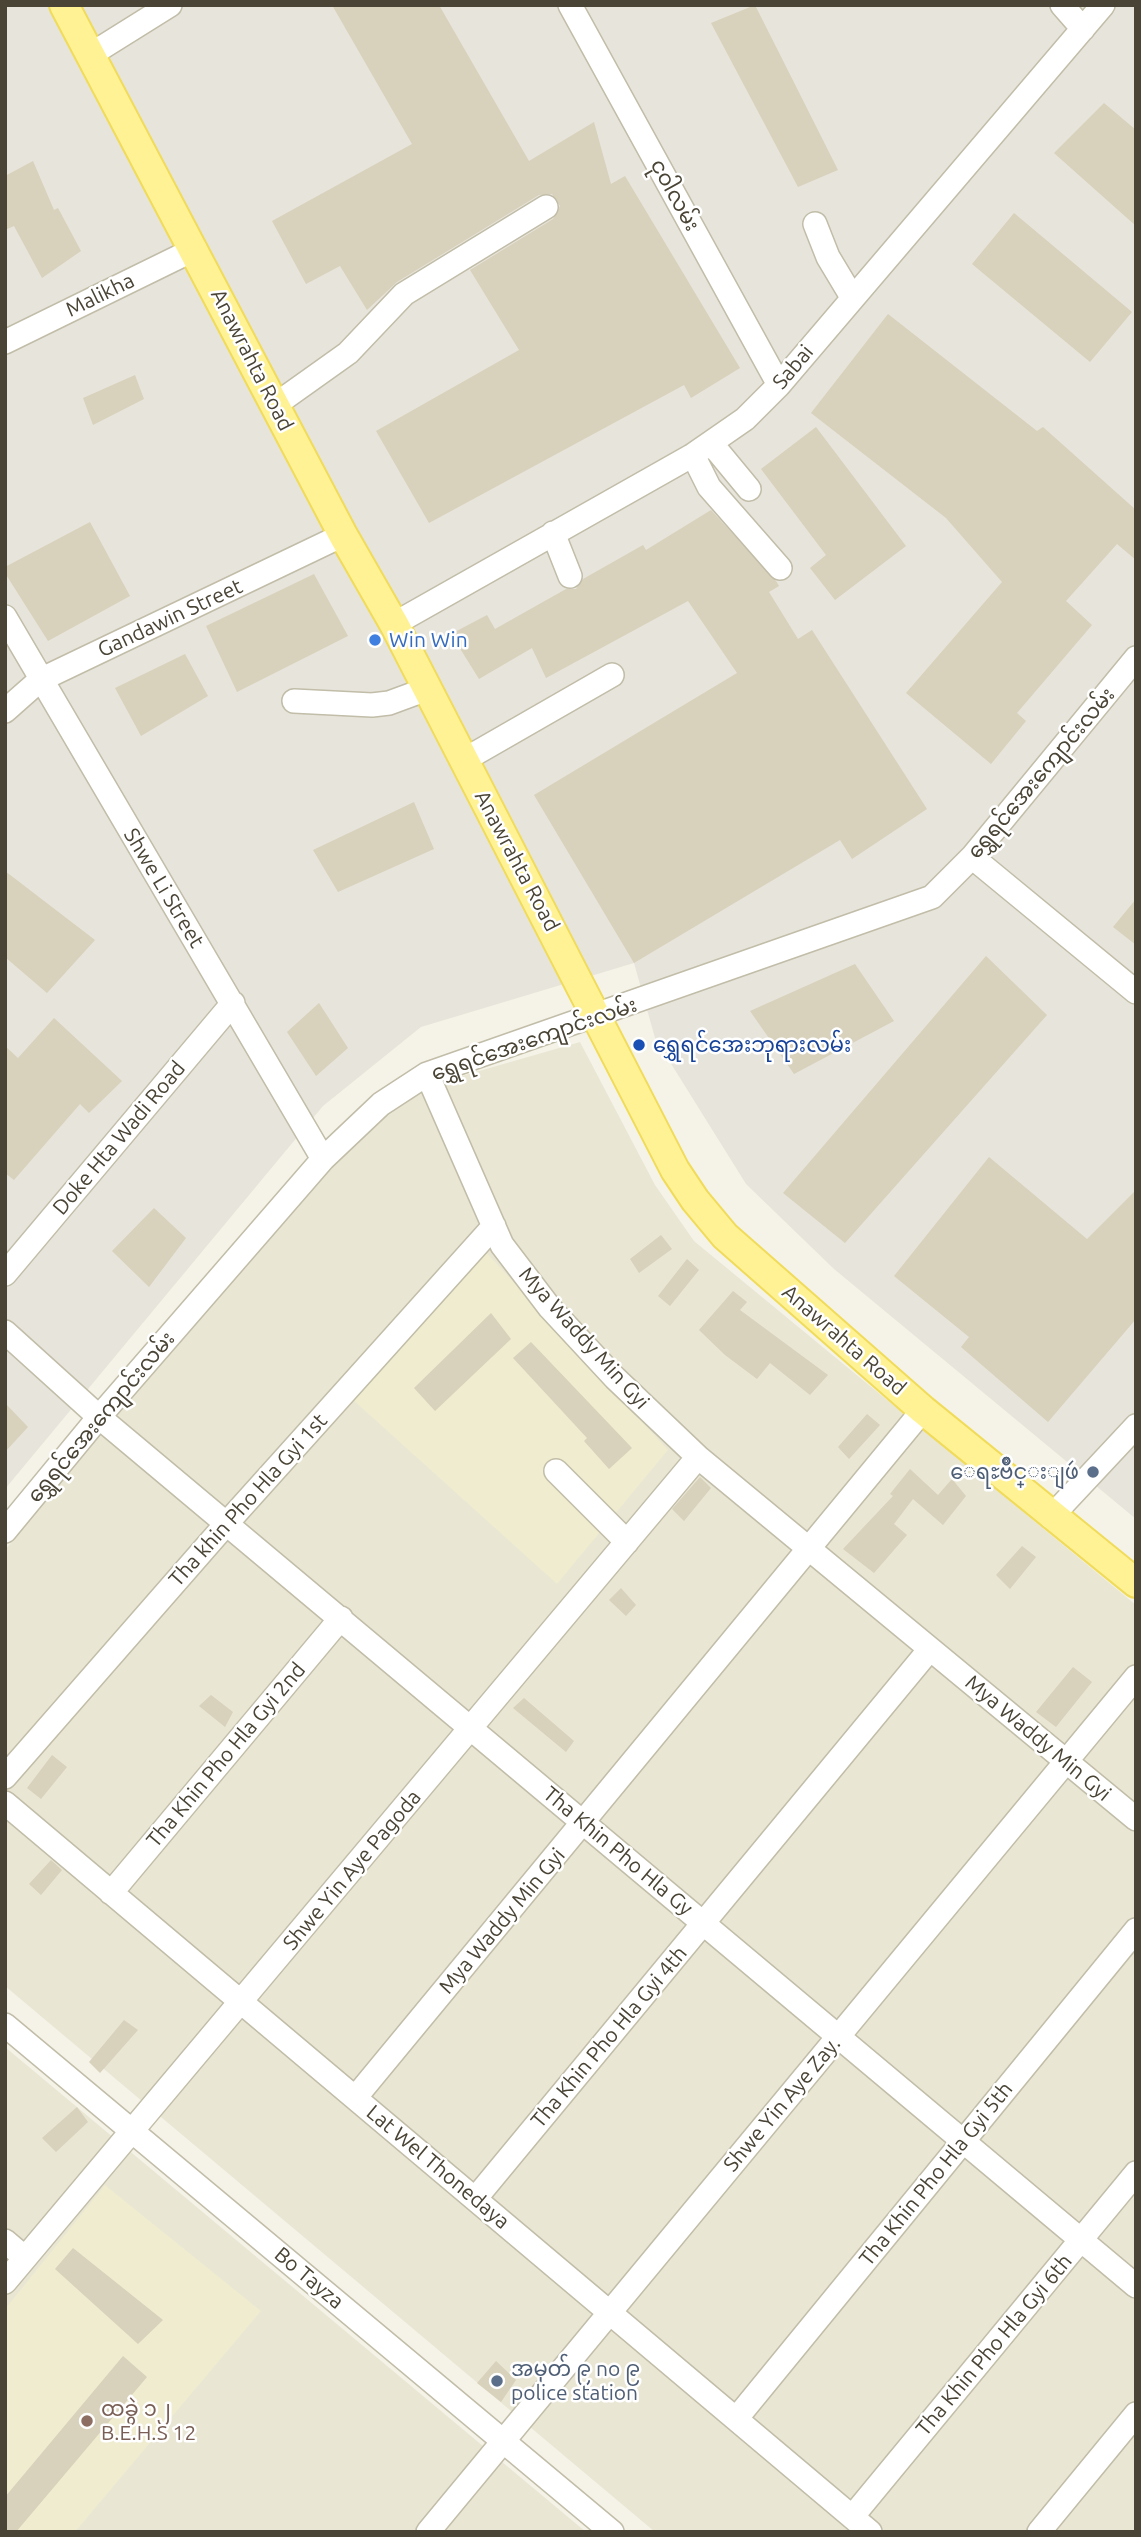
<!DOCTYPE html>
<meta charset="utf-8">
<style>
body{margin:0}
#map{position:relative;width:1141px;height:2537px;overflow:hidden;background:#f5f3e7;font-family:Ubuntu,sans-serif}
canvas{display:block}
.frame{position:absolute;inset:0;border:7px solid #494435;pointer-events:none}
</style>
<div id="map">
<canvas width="1141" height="2537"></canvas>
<div class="frame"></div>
</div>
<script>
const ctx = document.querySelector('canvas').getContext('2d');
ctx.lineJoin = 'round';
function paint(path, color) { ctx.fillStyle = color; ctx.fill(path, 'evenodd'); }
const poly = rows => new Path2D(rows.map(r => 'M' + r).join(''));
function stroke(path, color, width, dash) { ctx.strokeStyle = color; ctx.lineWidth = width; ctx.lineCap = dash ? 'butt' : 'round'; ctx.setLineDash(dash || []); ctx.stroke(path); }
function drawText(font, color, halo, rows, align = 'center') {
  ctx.font = font + ' Ubuntu,"Noto Sans Myanmar",sans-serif'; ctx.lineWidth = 5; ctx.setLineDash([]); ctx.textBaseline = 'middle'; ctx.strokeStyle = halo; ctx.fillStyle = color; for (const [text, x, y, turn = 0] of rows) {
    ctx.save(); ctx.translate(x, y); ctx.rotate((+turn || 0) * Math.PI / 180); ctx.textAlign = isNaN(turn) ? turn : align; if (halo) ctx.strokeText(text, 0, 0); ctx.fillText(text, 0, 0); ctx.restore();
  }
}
const residential = poly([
 [580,1042,655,1185,694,1241,1136,1605,1136,2532,655,2532,5,1986,5,1550,329,1157,413,1090],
 [5,2047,586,2532,5,2532]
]);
const industrial = poly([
 [5,5,1136,5,1136,1519,834,1269,746,1184,655,1038,634,963,421,1027,323,1106,5,1489]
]);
const education = poly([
 [486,1252,668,1450,557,1584,353,1400],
 [105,2185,261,2311,75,2532,5,2532,5,2309]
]);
const building = poly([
 [332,5,439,5,529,161,594,122,611,184,625,176,740,368,691,398,684,385,429,523,376,431,519,350,470,270,553,219,560,206,552,194,539,195,397,282,367,310,340,266,306,284,272,221,412,144],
 [755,5,838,170,798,187,711,23],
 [1104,103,1136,130,1136,226,1054,153],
 [33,161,54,210,58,208,81,251,42,278,14,226,5,230,5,176],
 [1014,213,1132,312,1090,362,972,264],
 [888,314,1037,431,1043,427,1136,510,1136,560,1117,544,1066,601,1092,625,1017,713,1026,721,991,764,906,693,1002,582,946,518,811,413],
 [135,375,144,399,93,425,83,398],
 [816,427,906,546,835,600,810,568,826,555,761,469],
 [711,510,776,581,779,586,769,592,798,639,812,630,927,809,852,859,840,840,634,963,534,795,737,673,688,601,546,678,532,648,479,679,451,634,487,615,495,629,566,589,576,589,583,579,643,545,646,550],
 [90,522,130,596,48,641,5,573,5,567],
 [314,574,348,636,237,692,206,626],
 [185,654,208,696,141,736,115,688],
 [414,802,434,849,338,892,313,850],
 [5,871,95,940,47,993,5,957],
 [1136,899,1136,945,1113,927],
 [986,956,1047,1015,845,1243,783,1193],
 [855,964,894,1021,794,1074,750,1011],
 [319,1003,348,1048,316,1076,287,1032],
 [54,1018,122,1081,89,1113,80,1104,14,1180,5,1173,5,1046,18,1058],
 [989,1157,1087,1239,1136,1190,1136,1319,1048,1422,961,1347,969,1337,894,1276],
 [154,1208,186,1238,149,1287,112,1251],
 [661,1235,672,1249,639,1273,630,1259],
 [687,1259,699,1270,670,1306,658,1296],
 [733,1291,747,1302,740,1310,828,1375,810,1395,770,1363,757,1379,725,1355,699,1330],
 [491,1313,511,1339,435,1411,414,1388],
 [531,1342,632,1448,609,1469,584,1441,587,1438,513,1358],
 [5,1403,28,1427,5,1452],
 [867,1414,880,1425,849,1459,838,1447],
 [910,1469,938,1495,952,1479,966,1496,943,1525,913,1499,894,1524,907,1535,874,1573,843,1549,893,1496,890,1494],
 [700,1477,711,1488,684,1521,672,1509],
 [1022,1546,1036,1557,1010,1589,996,1575],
 [621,1588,636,1605,626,1616,609,1600],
 [1073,1667,1092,1682,1056,1727,1036,1712],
 [211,1695,233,1712,225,1727,199,1706],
 [524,1698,574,1741,566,1752,513,1708],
 [52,1755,67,1767,41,1799,27,1788],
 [51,1860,62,1870,41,1895,29,1884],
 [124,2020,138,2030,100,2073,89,2062],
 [77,2107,88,2122,56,2152,42,2138],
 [73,2248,163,2320,138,2344,55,2269],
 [123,2356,147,2377,16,2532,5,2532,5,2497],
 [496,2361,516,2380,501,2402,477,2383]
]);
const minor = poly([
 [570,5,779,385],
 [1062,5,1083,29],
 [90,55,170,5],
 [815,224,828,257,852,297],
 [5,342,195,249],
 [275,405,348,353,404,294,546,207],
 [711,443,749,489],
 [693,455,709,487,780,568],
 [553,533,570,576],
 [5,617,323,1159],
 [394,624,693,455,745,419,779,385,1103,5],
 [294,701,372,705,389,703,427,689],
 [5,711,40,680,343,535],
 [464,760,612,675],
 [972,857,1136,992],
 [427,1074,502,1245,550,1308,615,1378,698,1457,1136,1819],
 [5,1274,233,1003],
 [5,1332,99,1417,1136,2286],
 [556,1471,627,1542],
 [1051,1517,1136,1426],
 [5,1531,99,1417,323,1159,381,1104,427,1074,932,897,972,857,1136,658],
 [5,1777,227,1523,494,1226],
 [5,1803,870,2532],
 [111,1893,341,1618],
 [5,2025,612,2532],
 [355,2098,923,1410],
 [475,2199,930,1649],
 [5,2241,25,2258],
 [5,2282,698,1457],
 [736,2419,1136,1930],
 [852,2517,1136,2173],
 [428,2532,1136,1677],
 [1039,2532,1136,2414]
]);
const major = poly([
 [64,5,343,535,394,624,675,1170,695,1200,725,1236,923,1410,1136,1583]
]);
const markers = [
 [375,640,7,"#3f7fe0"],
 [639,1045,7,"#1a4fb4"],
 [1093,1472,7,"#5c6f8a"],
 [497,2381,7,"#5c6f8a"],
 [87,2421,7,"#8d6e63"]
];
const streetNames = [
 ["ငုဝါလမ်း",675,195,61],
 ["Malikha",100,295,-26],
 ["Anawrahta Road",252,360,63],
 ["Sabai",793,367,-50],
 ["Gandawin Street",170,618,-25],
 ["ရွှေရင်အေးကျောင်းလမ်း",1041,773,-50],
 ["Anawrahta Road",517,861,62],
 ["Shwe Li Street",164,888,59],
 ["ရွှေရင်အေးကျောင်းလမ်း",534,1039,-19],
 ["Doke Hta Wadi Road",119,1138,-50],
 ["Mya Waddy Min Gyi",584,1338,48],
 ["Anawrahta Road",844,1340,41],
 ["ရွှေရင်အေးကျောင်းလမ်း",101,1417,-50],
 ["Tha khin Pho Hla Gyi 1st",248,1500,-48],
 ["Mya Waddy Min Gyi",1038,1738,40],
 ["Tha Khin Pho Hla Gyi 2nd",226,1755,-50],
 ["Tha Khin Pho Hla Gy",618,1851,40],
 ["Shwe Yin Aye Pagoda",352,1870,-50],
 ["Mya Waddy Min Gyi",502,1921,-50],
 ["Tha Khin Pho Hla Gyi 4th",609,2037,-50],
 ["Shwe Yin Aye Zay.",782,2104,-50],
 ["Lat Wel Thonedaya",438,2167,40],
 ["Tha Khin Pho Hla Gyi 5th",936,2174,-51],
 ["Bo Tayza",309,2278,40],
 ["Tha Khin Pho Hla Gyi 6th",994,2345,-50]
];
const shopNames = [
 ["Win Win",389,640]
];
const transitNames = [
 ["ရွှေရင်အေးဘုရားလမ်း",653,1045]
];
const serviceNames = [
 ["ေရႊဗ်ိဳင္းျဖဴ",1079,1472],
 ["အမှတ် ၉ no ၉",511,2369,"left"],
 ["police station",511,2393,"left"]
];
const educationNames = [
 ["ထခွဲ ၁၂",101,2409],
 ["B.E.H.S 12",101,2433]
];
paint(residential, '#e9e6d4');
paint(industrial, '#e7e4db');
paint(education, '#efeccf');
paint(building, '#d8d1bb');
stroke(minor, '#c1bda8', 26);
stroke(major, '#f0db5a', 32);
stroke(minor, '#fff', 23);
stroke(major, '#fff295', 28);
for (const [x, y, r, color] of markers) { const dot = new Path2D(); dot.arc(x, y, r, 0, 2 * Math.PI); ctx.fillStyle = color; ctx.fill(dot); stroke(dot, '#fff', 2.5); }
drawText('21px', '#494435', '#fff', streetNames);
drawText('21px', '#366cbe', '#fff', shopNames, 'left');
drawText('21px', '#164399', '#fff', transitNames, 'left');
drawText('21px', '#4e5e75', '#fff', serviceNames, 'right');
drawText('21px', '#785e54', '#fff', educationNames, 'left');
</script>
